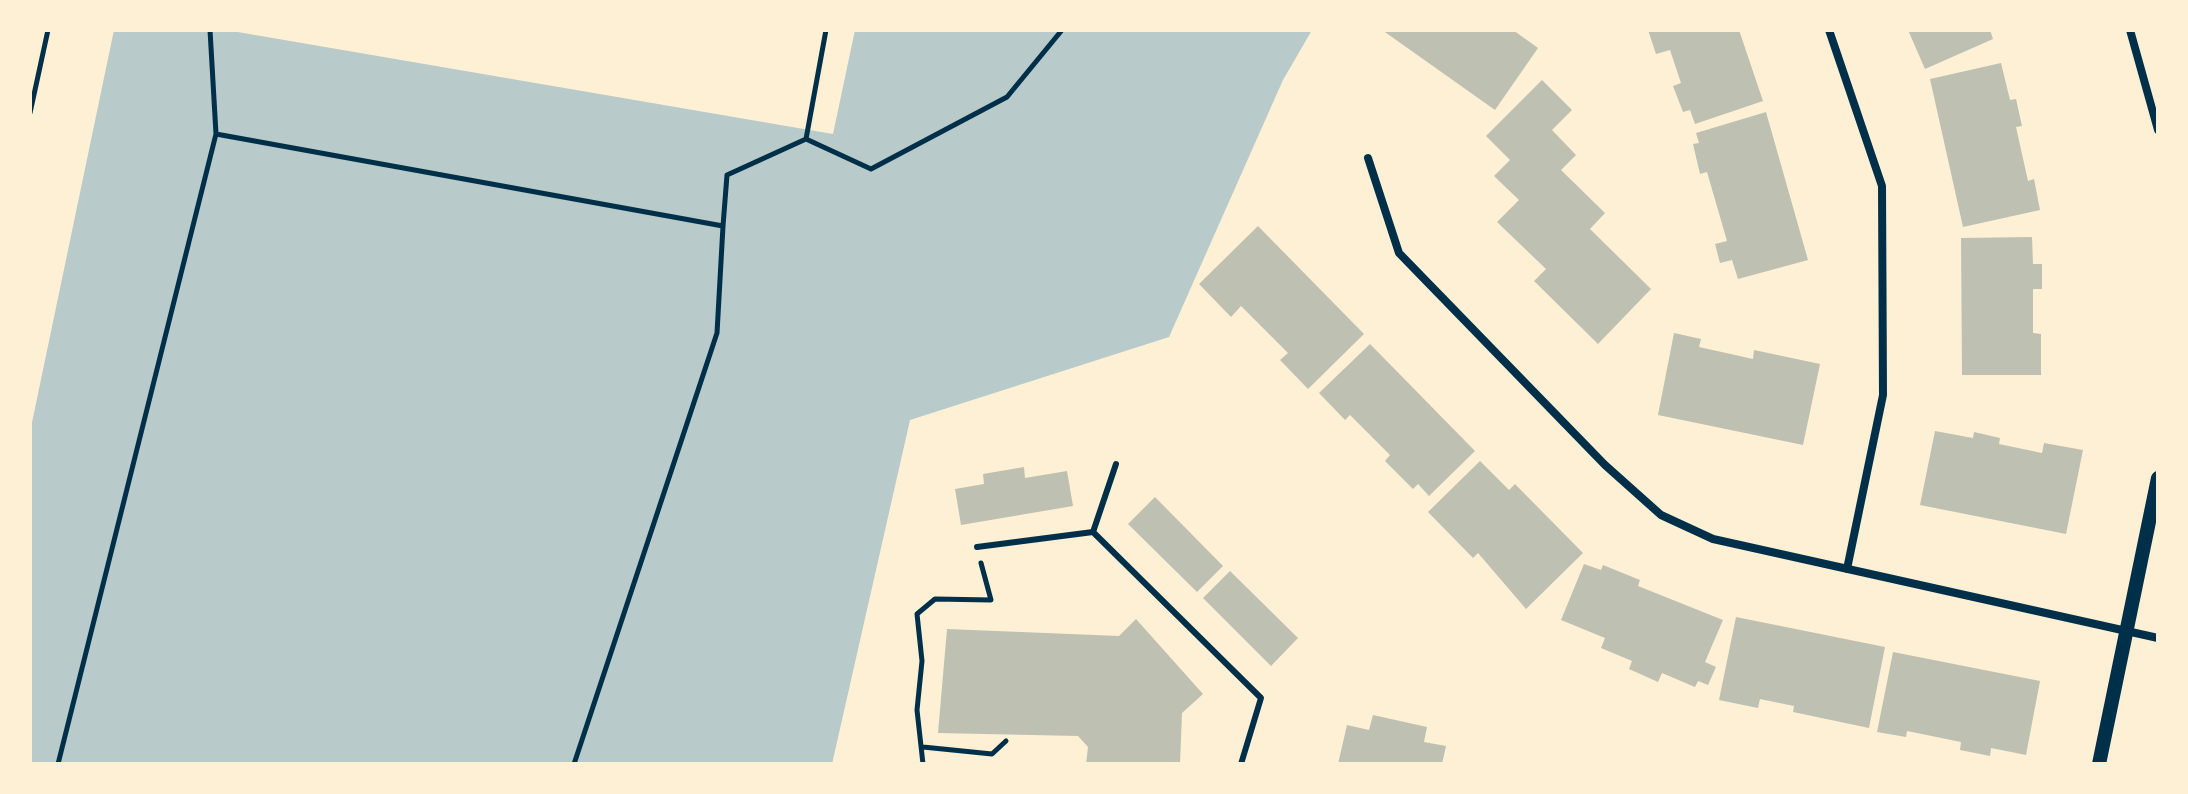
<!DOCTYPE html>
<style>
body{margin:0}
#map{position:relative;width:2188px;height:794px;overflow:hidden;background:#fdf0d5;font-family:"Roboto Condensed",sans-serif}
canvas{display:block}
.frame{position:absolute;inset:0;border:32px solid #fdf0d5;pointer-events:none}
</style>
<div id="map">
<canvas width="2188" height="794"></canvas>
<div class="frame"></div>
</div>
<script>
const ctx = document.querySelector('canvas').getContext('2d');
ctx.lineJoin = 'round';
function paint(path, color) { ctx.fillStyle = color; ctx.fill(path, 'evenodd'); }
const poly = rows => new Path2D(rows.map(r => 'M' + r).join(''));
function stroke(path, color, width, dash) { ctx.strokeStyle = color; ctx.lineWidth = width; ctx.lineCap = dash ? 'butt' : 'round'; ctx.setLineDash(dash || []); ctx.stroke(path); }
const green = poly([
 [114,30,226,30,833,134,855,30,1312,30,1283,80,1169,337,910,420,832,764,30,764,30,432]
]);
const building = poly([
 [1382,30,1513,30,1538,48,1495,110],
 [1648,30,1739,30,1763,101,1695,124,1690,110,1683,112,1673,86,1681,83,1670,50,1656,54],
 [1908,30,1990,30,1993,39,1925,69],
 [2001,63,2010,100,2016,99,2022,126,2016,127,2028,181,2034,179,2040,210,1963,227,1930,79],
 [1542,80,1572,110,1552,130,1576,155,1561,170,1605,213,1590,229,1651,289,1598,344,1534,281,1546,269,1497,222,1519,200,1494,176,1510,160,1486,136],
 [1766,112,1808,260,1738,279,1732,260,1720,263,1715,244,1727,241,1707,172,1700,174,1693,144,1699,143,1696,133],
 [1258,226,1364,334,1308,389,1280,360,1288,353,1241,306,1231,317,1199,284],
 [2032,237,2033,264,2042,264,2042,289,2033,289,2033,333,2041,334,2041,375,1962,375,1961,238],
 [1674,333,1701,339,1699,347,1753,359,1754,350,1820,364,1803,445,1658,415],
 [1370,344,1475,451,1429,496,1418,484,1413,489,1385,461,1390,455,1350,415,1345,420,1319,393],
 [1935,431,1973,438,1974,432,2000,438,1999,444,2042,453,2044,443,2083,450,2066,534,1920,505],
 [1480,461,1509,490,1515,484,1583,553,1526,609,1478,553,1473,558,1428,512],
 [1024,467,1025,478,1067,471,1073,506,961,525,955,489,984,484,983,474],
 [1155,497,1223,566,1197,592,1128,524],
 [1584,564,1601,570,1603,565,1640,580,1638,586,1723,620,1705,662,1716,667,1708,685,1698,681,1695,687,1662,673,1658,682,1629,669,1632,661,1601,648,1605,638,1561,620],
 [1230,571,1298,638,1271,666,1203,598],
 [1736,617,1885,647,1869,728,1793,712,1794,706,1760,699,1758,708,1719,700],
 [1136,619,1203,694,1182,713,1180,764,1086,764,1088,747,1078,736,938,733,947,629,1119,636],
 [1893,652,2040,681,2026,755,1991,748,1990,756,1960,750,1961,742,1907,731,1906,737,1877,732],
 [1373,715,1427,727,1424,742,1446,746,1442,764,1338,764,1347,725,1369,730]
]);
const path = poly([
 [210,30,216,134],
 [30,113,48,30],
 [806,139,871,169,1007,97,1062,30],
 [723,226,727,175,806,139,826,30],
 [923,747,992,754,1006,741],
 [58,764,216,134,723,226,717,333,574,764],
 [923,764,917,710,922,661,917,614,935,599,991,600,981,563]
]);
const service = poly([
 [1093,532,1261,698,1241,764],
 [977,547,1093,532,1116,464]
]);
const minor = poly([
 [1829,30,1882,186,1883,395,1847,569],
 [2130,30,2158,130],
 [1368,158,1399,253,1605,465,1661,515,1713,539,2158,638]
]);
const tertiary = poly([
 [2099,764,2158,478]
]);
paint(green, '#b9caca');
paint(building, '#bec0b2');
stroke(path, '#003049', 5);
stroke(service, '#003049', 6);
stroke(minor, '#003049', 8);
stroke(tertiary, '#003049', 14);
</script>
